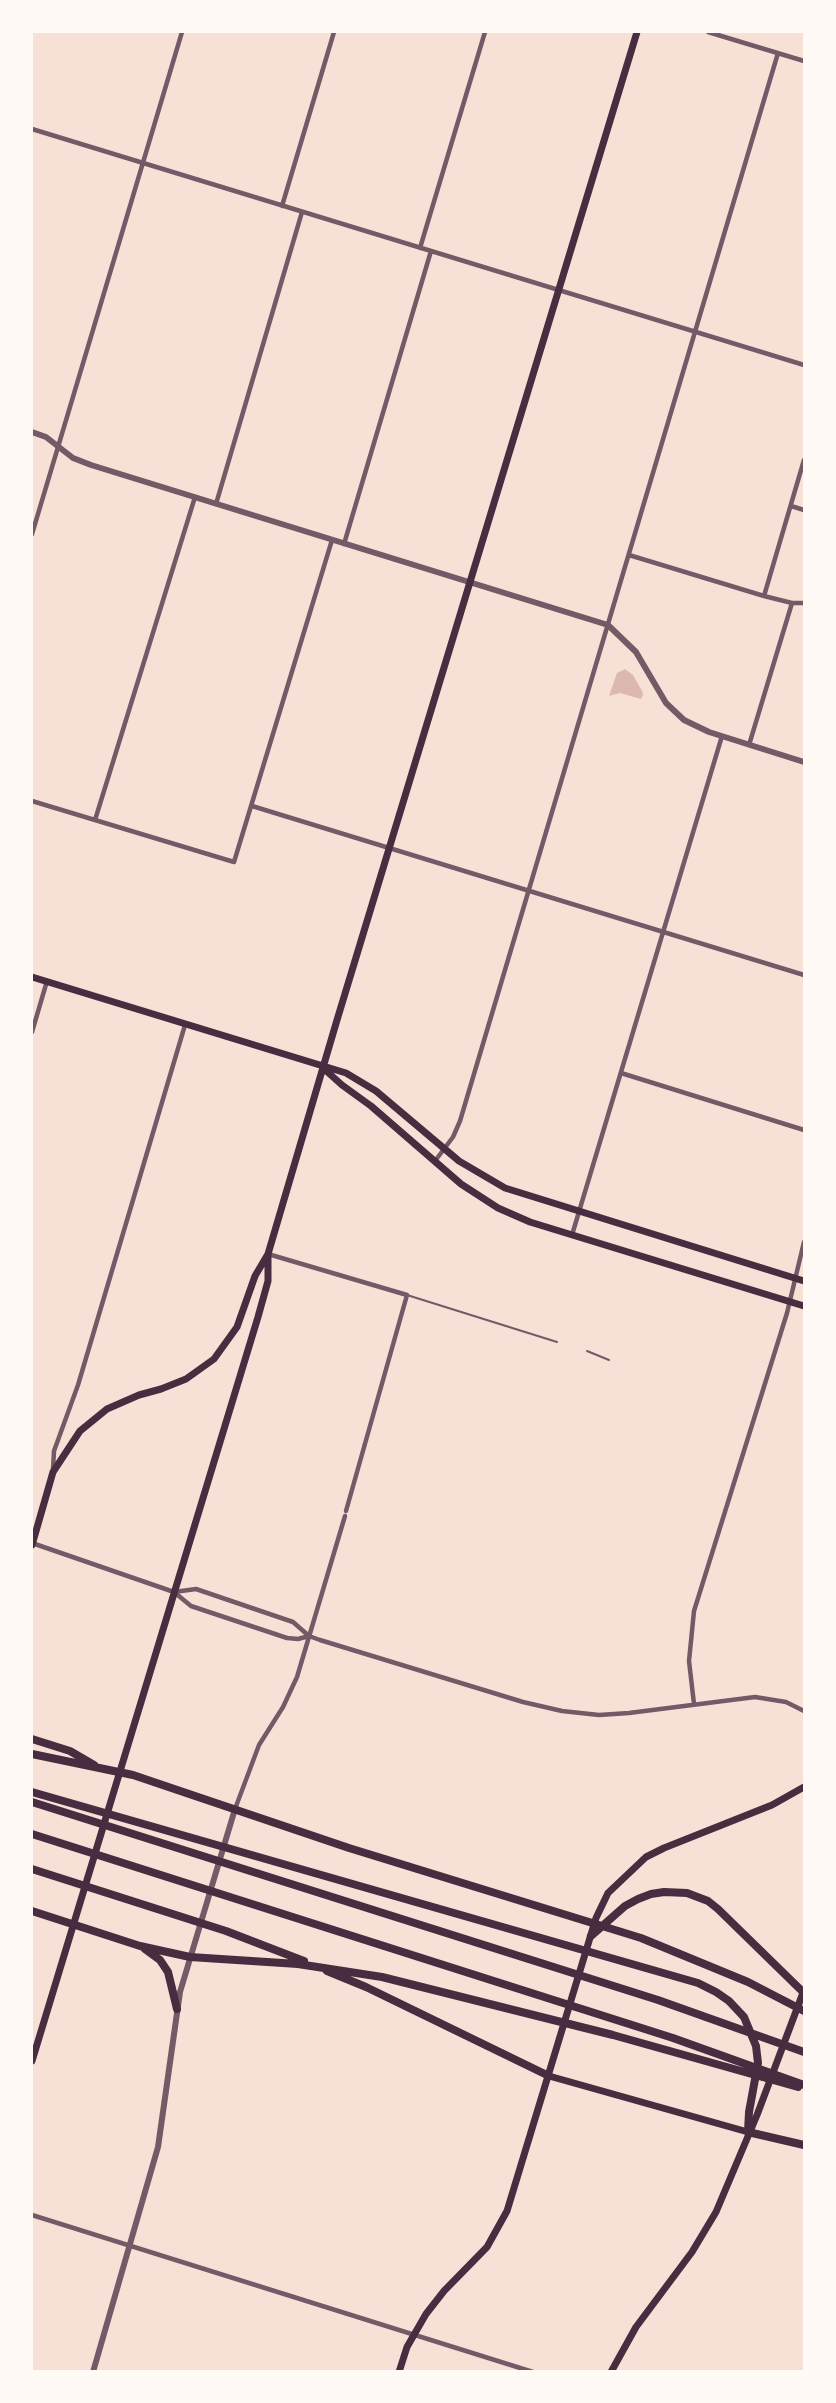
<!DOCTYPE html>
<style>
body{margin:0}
#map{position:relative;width:836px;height:2403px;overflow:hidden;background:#f7e1d7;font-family:Rubik,sans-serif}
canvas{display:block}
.frame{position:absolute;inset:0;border:33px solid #fffaf5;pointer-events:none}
</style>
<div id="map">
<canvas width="836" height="2403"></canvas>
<div class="frame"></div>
</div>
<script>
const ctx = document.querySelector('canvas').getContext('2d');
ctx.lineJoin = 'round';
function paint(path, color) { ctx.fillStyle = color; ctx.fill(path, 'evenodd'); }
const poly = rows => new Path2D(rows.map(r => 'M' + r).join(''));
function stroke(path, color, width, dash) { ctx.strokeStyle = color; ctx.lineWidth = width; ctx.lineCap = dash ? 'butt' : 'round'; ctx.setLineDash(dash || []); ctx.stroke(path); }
const water = poly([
 [625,669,633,675,642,691,643,695,641,699,620,693,609,696,617,673]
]);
const service = poly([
 [407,1295,557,1342],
 [587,1351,609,1360]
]);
const minor = poly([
 [708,32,804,61],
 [32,129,804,365],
 [282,206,334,32],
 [420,248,485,32],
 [216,504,302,212],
 [791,506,804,510],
 [32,534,182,32],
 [344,544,431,251],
 [629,555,764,596,792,603,804,603],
 [764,596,804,460],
 [749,745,792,603],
 [32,801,234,862,332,540],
 [252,806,804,975],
 [95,820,195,497],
 [32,1032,47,981],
 [621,1073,804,1130],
 [435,1161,453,1137,460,1121,778,53],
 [572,1235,722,736],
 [268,1254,407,1295,346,1511],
 [53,1469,54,1451,78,1385,185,1025],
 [32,1543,174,1592,191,1606,287,1638,298,1639,309,1636],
 [174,1592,196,1589,293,1622,309,1636,320,1640,523,1702,562,1711,599,1715,629,1713,755,1697,786,1702,804,1711],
 [694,1704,689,1661,694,1611,787,1313,804,1242],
 [235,1809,259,1745,283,1707,297,1677,345,1516],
 [32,2215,533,2372]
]);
const tertiary = poly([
 [32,432,46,437,73,458,91,465,608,625,636,652,666,703,684,720,709,732,804,762],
 [93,2372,158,2147,180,1992,235,1809]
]);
const secondary = poly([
 [32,977,346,1073,376,1091,459,1161,505,1188,804,1281],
 [323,1068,342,1085,371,1106,461,1184,498,1208,530,1222,804,1306],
 [32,1545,53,1472,80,1431,107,1409,139,1395,161,1389,186,1379,214,1359,237,1327,255,1276,268,1254],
 [32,2061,258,1317,268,1281,268,1254,337,1020,637,32],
 [549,2076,748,2132],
 [399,2372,407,2347,426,2314,444,2291,487,2247,507,2211,596,1918,608,1893,646,1857,664,1848,772,1805,804,1787],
 [611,2372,636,2327,692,2252,716,2212,757,2115,804,1990]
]);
const motorway = poly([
 [32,1739,70,1751,94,1765],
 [32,1754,133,1775,349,1848,641,1938,748,1982,804,2011],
 [32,1792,698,1983,716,1992,729,2001,744,2017,756,2046,758,2063,749,2112,748,2132,804,2145],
 [32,1802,658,2000,804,2052],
 [32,1834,673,2038,804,2085],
 [32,1869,226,1931,304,1961],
 [32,1911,140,1946,190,1957,298,1964,382,1977,613,2035,798,2087],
 [591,1936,625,1906,638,1899,651,1894,664,1892,687,1893,708,1901,718,1909,804,1993],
 [145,1949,160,1960,168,1972,177,2009],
 [327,1971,366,1987,549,2076]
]);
paint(water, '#dcb8b0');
stroke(service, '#755966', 2);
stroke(minor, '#755966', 4.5);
stroke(tertiary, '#755966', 6);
stroke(secondary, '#4a2c40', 7);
stroke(motorway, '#4a2c40', 8);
</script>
